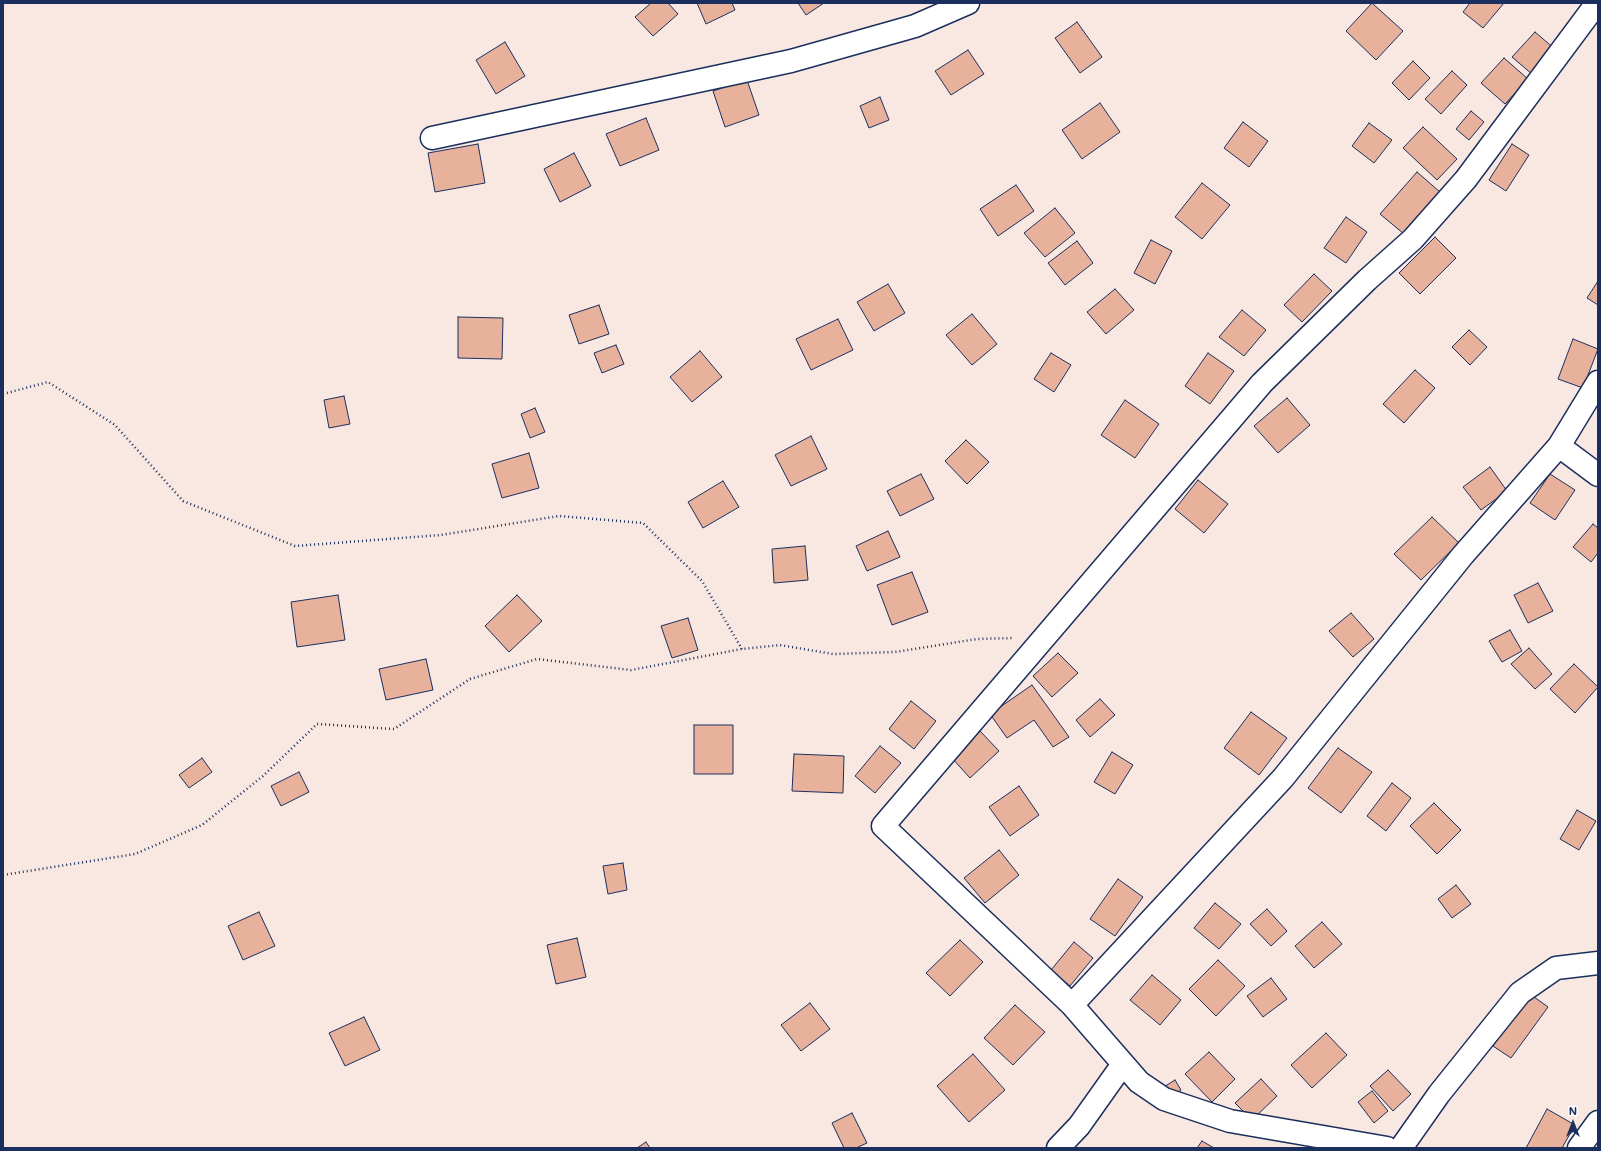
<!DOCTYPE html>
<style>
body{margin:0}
#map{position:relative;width:1601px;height:1151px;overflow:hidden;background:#f8e8e1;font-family:Mali,sans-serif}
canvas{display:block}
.frame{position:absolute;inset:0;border:4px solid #1b2f5e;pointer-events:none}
.north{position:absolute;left:1553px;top:1103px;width:40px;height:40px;-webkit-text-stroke:3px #fff;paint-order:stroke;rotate:0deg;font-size:11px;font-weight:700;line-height:16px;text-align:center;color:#1b2f5e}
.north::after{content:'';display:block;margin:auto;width:14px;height:18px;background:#1b2f5e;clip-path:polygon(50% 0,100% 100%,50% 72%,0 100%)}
</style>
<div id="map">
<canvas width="1601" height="1151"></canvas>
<div class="frame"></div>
<div class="north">N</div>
</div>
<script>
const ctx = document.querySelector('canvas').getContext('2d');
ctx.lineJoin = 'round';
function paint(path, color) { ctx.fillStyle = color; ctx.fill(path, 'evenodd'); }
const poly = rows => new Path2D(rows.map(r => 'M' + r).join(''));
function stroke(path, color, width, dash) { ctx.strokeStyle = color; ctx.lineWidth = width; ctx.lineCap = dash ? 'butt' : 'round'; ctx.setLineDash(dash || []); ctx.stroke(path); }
const building = poly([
 [651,3,668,3,678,14,653,36,635,17,651,3],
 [697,3,732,3,735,10,706,24,697,3],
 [798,3,824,3,806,15,798,3],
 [1372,3,1403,31,1376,60,1346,31,1372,3],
 [1470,3,1504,3,1483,28,1463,12,1470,3],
 [1077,22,1102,57,1080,73,1055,38,1077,22],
 [1535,32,1556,50,1533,75,1512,57,1535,32],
 [505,42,525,76,496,94,476,60,505,42],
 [968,50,984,74,951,95,935,71,968,50],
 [1504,58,1528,79,1505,104,1481,83,1504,58],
 [1413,61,1430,78,1409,100,1392,83,1413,61],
 [1452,71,1467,85,1441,114,1425,99,1452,71],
 [747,80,759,115,725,127,713,91,747,80],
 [880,97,889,120,869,128,860,106,880,97],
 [1100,103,1120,132,1082,159,1062,130,1100,103],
 [1471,111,1484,122,1469,140,1456,129,1471,111],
 [646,118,659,150,620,166,606,134,646,118],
 [1243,122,1268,141,1249,167,1224,148,1243,122],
 [1369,123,1392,140,1374,163,1352,146,1369,123],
 [1423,127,1457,159,1437,180,1403,148,1423,127],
 [478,144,485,183,435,192,428,153,478,144],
 [1512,144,1529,155,1506,191,1489,180,1512,144],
 [574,153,591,186,560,202,544,169,574,153],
 [1417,172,1440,192,1404,234,1380,214,1417,172],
 [1202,183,1230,205,1202,239,1175,217,1202,183],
 [1016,185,1034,211,998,236,980,209,1016,185],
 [1055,208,1075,233,1045,257,1024,233,1055,208],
 [1346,217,1367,232,1346,263,1324,248,1346,217],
 [1435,237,1456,258,1420,294,1399,273,1435,237],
 [1151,240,1172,251,1155,284,1134,273,1151,240],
 [1077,241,1093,263,1065,285,1048,263,1077,241],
 [1314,274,1332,291,1302,322,1284,305,1314,274],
 [1598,281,1598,305,1587,298,1598,281],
 [888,284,905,313,874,331,857,302,888,284],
 [1115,289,1134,310,1106,334,1087,312,1115,289],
 [599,305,609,334,579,344,569,315,599,305],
 [1242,310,1266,330,1244,356,1219,337,1242,310],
 [972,314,997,344,972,365,946,335,972,314],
 [458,317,503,318,502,359,458,358,458,317],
 [838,319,853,350,811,370,796,339,838,319],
 [1469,330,1487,347,1470,365,1452,347,1469,330],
 [1573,339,1598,349,1583,388,1558,379,1573,339],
 [616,345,624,364,602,373,594,353,616,345],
 [700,351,722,377,692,402,670,377,700,351],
 [1051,353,1071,365,1054,392,1034,379,1051,353],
 [1208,353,1234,371,1210,404,1185,386,1208,353],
 [1415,370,1435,388,1404,423,1383,404,1415,370],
 [344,396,350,424,329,428,324,400,344,396],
 [1287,398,1310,425,1278,453,1254,426,1287,398],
 [1125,400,1159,424,1135,458,1101,435,1125,400],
 [535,408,545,432,530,438,521,414,535,408],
 [811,436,827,469,791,486,775,455,811,436],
 [966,440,989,462,967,484,945,461,966,440],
 [529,453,539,488,502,498,492,464,529,453],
 [1490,467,1507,491,1481,510,1463,487,1490,467],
 [921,474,934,499,900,516,887,491,921,474],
 [1550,474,1575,490,1555,520,1530,503,1550,474],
 [1198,480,1228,504,1204,533,1175,509,1198,480],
 [723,481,739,507,703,528,688,502,723,481],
 [1432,517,1459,543,1421,580,1394,554,1432,517],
 [1593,524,1598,528,1598,553,1591,562,1573,547,1593,524],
 [888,531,900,557,867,571,856,546,888,531],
 [805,546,808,580,774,583,772,549,805,546],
 [912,572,928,612,892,625,877,585,912,572],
 [1538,583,1553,611,1528,623,1514,595,1538,583],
 [338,595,345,640,297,647,291,602,338,595],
 [517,595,542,621,509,652,485,626,517,595],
 [1351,613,1374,639,1353,657,1329,631,1351,613],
 [688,618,698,650,672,658,661,626,688,618],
 [1510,630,1522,651,1502,662,1489,641,1510,630],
 [1529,648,1552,674,1535,689,1511,664,1529,648],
 [1058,653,1078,673,1052,697,1033,676,1058,653],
 [426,659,433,690,386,700,379,669,426,659],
 [1574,664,1598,687,1575,713,1550,689,1574,664],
 [1032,685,1069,737,1053,747,1034,720,1007,738,990,714,1032,685],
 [1100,699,1115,715,1090,737,1076,720,1100,699],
 [911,701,936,721,914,749,889,729,911,701],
 [1251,712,1287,738,1259,775,1224,748,1251,712],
 [694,725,733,725,733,774,694,774,694,725],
 [980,731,999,751,970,778,951,757,980,731],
 [880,746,901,763,875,793,855,776,880,746],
 [1338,748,1372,772,1341,813,1308,788,1338,748],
 [1112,752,1133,765,1115,794,1094,782,1112,752],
 [794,754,844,756,843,793,792,791,794,754],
 [202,758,212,772,189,788,179,775,202,758],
 [299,772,309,792,281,806,271,786,299,772],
 [1392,783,1411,798,1386,831,1367,816,1392,783],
 [1019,786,1039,815,1010,836,989,807,1019,786],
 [1434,803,1461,830,1437,854,1410,826,1434,803],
 [1577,810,1596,821,1579,850,1560,839,1577,810],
 [999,850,1019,875,985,903,964,878,999,850],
 [623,863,627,890,608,894,603,866,623,863],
 [1118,879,1143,897,1115,936,1090,919,1118,879],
 [1456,885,1471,904,1452,918,1438,899,1456,885],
 [1215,903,1241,924,1219,949,1194,928,1215,903],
 [1267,909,1287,931,1271,946,1250,924,1267,909],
 [259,912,275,946,243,960,228,926,259,912],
 [1322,922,1342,944,1314,968,1295,946,1322,922],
 [577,938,586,977,556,984,547,945,577,938],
 [960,940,983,962,950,996,926,973,960,940],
 [1074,942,1093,958,1070,986,1051,970,1074,942],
 [1218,960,1245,986,1216,1016,1189,989,1218,960],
 [1152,975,1181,1000,1160,1025,1130,1000,1152,975],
 [1271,978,1287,999,1263,1017,1247,996,1271,978],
 [1530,994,1548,1007,1511,1058,1493,1046,1530,994],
 [810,1003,830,1029,801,1051,781,1025,810,1003],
 [1015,1005,1045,1032,1013,1065,984,1038,1015,1005],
 [364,1017,380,1050,345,1066,329,1033,364,1017],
 [1326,1033,1347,1055,1312,1088,1291,1065,1326,1033],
 [1209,1052,1235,1079,1212,1102,1185,1074,1209,1052],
 [973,1054,1005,1090,969,1122,937,1086,973,1054],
 [1388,1070,1411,1094,1393,1111,1370,1086,1388,1070],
 [1261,1079,1277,1096,1252,1120,1235,1103,1261,1079],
 [1175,1080,1181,1090,1168,1098,1162,1088,1175,1080],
 [1372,1091,1388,1111,1374,1123,1358,1102,1372,1091],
 [1547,1109,1575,1125,1562,1148,1526,1148,1547,1109],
 [852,1113,867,1143,856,1148,844,1148,832,1123,852,1113],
 [1202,1141,1214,1148,1197,1148,1202,1141],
 [646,1142,650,1148,637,1148,646,1142]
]);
const path = poly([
 [3,394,48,382,115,425,183,501,295,546,441,535,559,516,643,523,702,581,742,649],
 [3,875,135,854,202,825,263,776,317,724,394,729,470,679,537,659,631,670,742,649,780,645,833,654,895,652,977,639,1012,638]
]);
const minor = poly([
 [432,138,791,61,915,26,968,3],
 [1559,446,1598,475],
 [1072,1005,1283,778,1463,555,1559,446,1598,382],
 [1058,1148,1079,1126,1123,1064],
 [1387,1148,1230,1121,1164,1099,1139,1082,1072,1005,883,826,1262,383,1367,280,1413,239,1466,179,1597,3],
 [1401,1148,1439,1094,1520,993,1556,968,1598,963],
 [1579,1148,1598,1122]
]);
paint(building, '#e7b19c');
stroke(building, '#1b2f5e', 1);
stroke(minor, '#1b2f5e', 25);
stroke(path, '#1b2f5e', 2.5, [1, 3]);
stroke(minor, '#fff', 22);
</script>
